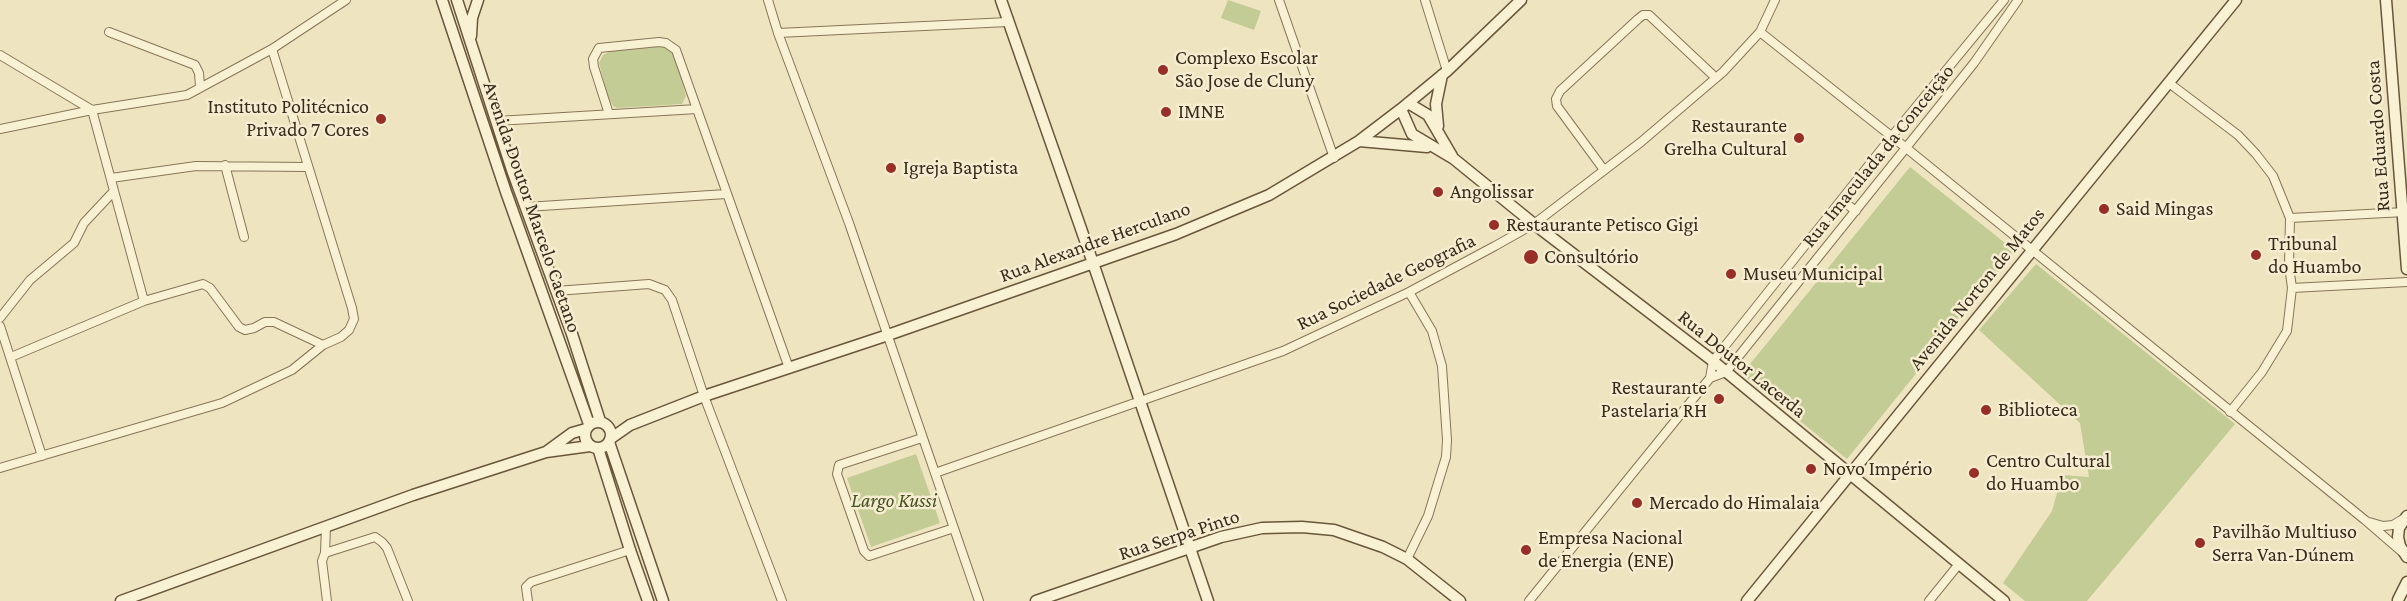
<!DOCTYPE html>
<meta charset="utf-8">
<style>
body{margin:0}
canvas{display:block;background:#eee4c0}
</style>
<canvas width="2407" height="601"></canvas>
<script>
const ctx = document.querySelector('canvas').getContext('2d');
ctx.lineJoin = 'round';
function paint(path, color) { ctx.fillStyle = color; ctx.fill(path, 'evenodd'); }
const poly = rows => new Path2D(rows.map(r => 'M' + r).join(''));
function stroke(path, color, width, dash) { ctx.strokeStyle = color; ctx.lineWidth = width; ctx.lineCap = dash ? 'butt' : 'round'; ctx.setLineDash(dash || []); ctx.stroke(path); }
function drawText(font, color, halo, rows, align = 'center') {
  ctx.font = font + ' "Crimson Pro",serif'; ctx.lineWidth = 5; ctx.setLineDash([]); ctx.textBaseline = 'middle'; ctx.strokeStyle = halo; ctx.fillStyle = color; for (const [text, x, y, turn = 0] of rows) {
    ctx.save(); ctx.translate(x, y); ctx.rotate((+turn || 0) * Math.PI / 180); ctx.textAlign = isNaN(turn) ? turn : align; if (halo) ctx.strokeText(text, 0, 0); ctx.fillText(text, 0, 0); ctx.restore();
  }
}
const green = poly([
 [1228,0,1261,11,1254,30,1221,18],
 [665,46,674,54,686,96,682,104,617,108,613,106,608,97,599,63,603,55,611,51],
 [1910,167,2015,251,1847,459,1742,374],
 [2036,264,2235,424,2087,601,2025,601,2003,583,2052,511,2062,475,2089,477,2080,423,1979,330],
 [916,454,940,523,871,547,847,478]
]);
const street = poly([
 [768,0,778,33,849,223,979,601],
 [1279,0,1334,158],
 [1425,0,1447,71],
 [109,32,195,65,199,73,200,87],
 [1760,32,1905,147,2365,520,2402,552],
 [778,33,1008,22],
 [0,55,92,110,144,301],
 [2169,83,2238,135,2256,154,2273,176,2290,218,2289,266,2292,288,2287,331,2262,372,2230,412],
 [609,114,594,67,593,59,599,48,659,42,666,43,676,50,789,368],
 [497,121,697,109],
 [0,129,92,110,187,95,272,49,346,0],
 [225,165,244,237],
 [1604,170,1557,106,1556,99,1560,91,1638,19,1643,15,1649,15,1716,78],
 [111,178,196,166,307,167],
 [1841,200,1856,211],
 [526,207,726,194],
 [2290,218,2405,212],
 [2292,288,2407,282],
 [556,291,649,284,665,290,672,300,704,396,782,601],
 [0,318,30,280,74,243,84,223,114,191],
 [0,326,42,456],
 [11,357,144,301,203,284,210,288,239,327,245,330,254,328,265,322,274,322,323,345],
 [1710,378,1726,372,1974,63,2018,0],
 [922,438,839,465,837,474,864,551,869,556,954,528],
 [0,468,222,403,292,370,323,345,341,337,349,330,354,319,352,308,272,49],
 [935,473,1283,351,1409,292,1495,246,1534,224,1641,142,1723,72,1760,32,1775,0],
 [2369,522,2383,526,2393,525,2403,519],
 [326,526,325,553,375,537,382,542,387,548,408,601],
 [325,553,322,561,327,601],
 [1407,559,1428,516,1446,457,1447,440,1442,366,1432,331,1409,292],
 [528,601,526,587,531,582,630,550],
 [1529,601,1710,378,1713,361,1892,136,2004,0],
 [1929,601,1959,564]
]);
const secondary = poly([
 [442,0,506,192,589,424],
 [457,0,512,170,572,334,600,421],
 [1001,0,1093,263,1208,601],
 [2386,0,2407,269],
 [471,36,472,18,478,0],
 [1408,103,1428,115,1452,156],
 [1401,109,1412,134,1454,159,1534,224,1713,361,2004,601],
 [1438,126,1436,104,1442,75],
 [1359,141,1427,147],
 '585 435a13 13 0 1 1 26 0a13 13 0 1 1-26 0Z',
 [610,439,630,425,704,396,888,335,1176,234,1269,195,1359,141,1401,109,1447,71,1521,0],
 [609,442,663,601],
 [598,448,630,550,648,601],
 [546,452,572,433,586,429],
 [2407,516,2399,528,2398,537,2400,546,2407,557],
 [2398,600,2407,582],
 [121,601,413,495,546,452,590,446],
 [1036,601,1221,537,1262,528,1302,527,1334,530,1383,547,1407,559,1460,601],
 [1747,601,2236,0]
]);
const markers = [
 [1163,70,6,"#972e27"],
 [1166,112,6,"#972e27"],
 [381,119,6,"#972e27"],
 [1799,138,6,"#972e27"],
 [891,168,6,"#972e27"],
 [1438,192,6,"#972e27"],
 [2104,209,6,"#972e27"],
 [1494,225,6,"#972e27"],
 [2256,255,6,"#972e27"],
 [1531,257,8,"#972e27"],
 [1731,274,6,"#972e27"],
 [1719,399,6,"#972e27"],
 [1986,410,6,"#972e27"],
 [1811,469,6,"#972e27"],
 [1974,473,6,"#972e27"],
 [1637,503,6,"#972e27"],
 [2200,543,6,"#972e27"],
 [1526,550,6,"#972e27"]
];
const poiNames = [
 ["Complexo Escolar",1175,58],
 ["São Jose de Cluny",1175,81],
 ["Instituto Politécnico",369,107,"right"],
 ["Privado 7 Cores",369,130,"right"],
 ["IMNE",1178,112],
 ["Restaurante",1787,126,"right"],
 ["Grelha Cultural",1787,149,"right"],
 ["Igreja Baptista",903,168],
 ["Angolissar",1450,192],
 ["Said Mingas",2116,209],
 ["Restaurante Petisco Gigi",1506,225],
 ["Tribunal",2268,244],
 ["do Huambo",2268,267],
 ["Consultório",1544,257],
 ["Museu Municipal",1743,274],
 ["Restaurante",1707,388,"right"],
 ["Pastelaria RH",1707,411,"right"],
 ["Biblioteca",1998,410],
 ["Centro Cultural",1986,461],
 ["do Huambo",1986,484],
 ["Novo Império",1823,469],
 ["Mercado do Himalaia",1649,503],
 ["Pavilhão Multiuso",2212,532],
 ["Serra Van-Dúnem",2212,555],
 ["Empresa Nacional",1538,538],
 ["de Energia (ENE)",1538,561]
];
const streetNames = [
 ["Rua Eduardo Costa",2378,136,-94],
 ["Rua Imaculada da Conceição",1878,156,-51],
 ["Avenida Doutor Marcelo Caetano",532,207,71],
 ["Rua Alexandre Herculano",1095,242,-20],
 ["Rua Sociedade Geografia",1386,282,-26],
 ["Avenida Norton de Matos",1977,289,-51],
 ["Rua Doutor Lacerda",1742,364,39],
 ["Rua Serpa Pinto",1179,535,-18]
];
const parkNames = [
 ["Largo Kussi",894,501]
];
paint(green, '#c2cc94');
stroke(street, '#887558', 10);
stroke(secondary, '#69563b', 13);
stroke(street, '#f9f1d3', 8);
stroke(secondary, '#f9f1d3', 10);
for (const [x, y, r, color] of markers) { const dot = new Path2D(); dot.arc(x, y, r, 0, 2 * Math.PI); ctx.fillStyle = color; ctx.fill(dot); stroke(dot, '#f6edd0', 2); }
drawText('20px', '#372b1c', '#f6edd0', poiNames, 'left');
drawText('20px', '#372b1c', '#f6edd0', streetNames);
drawText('italic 20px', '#445423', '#f6edd0', parkNames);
</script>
